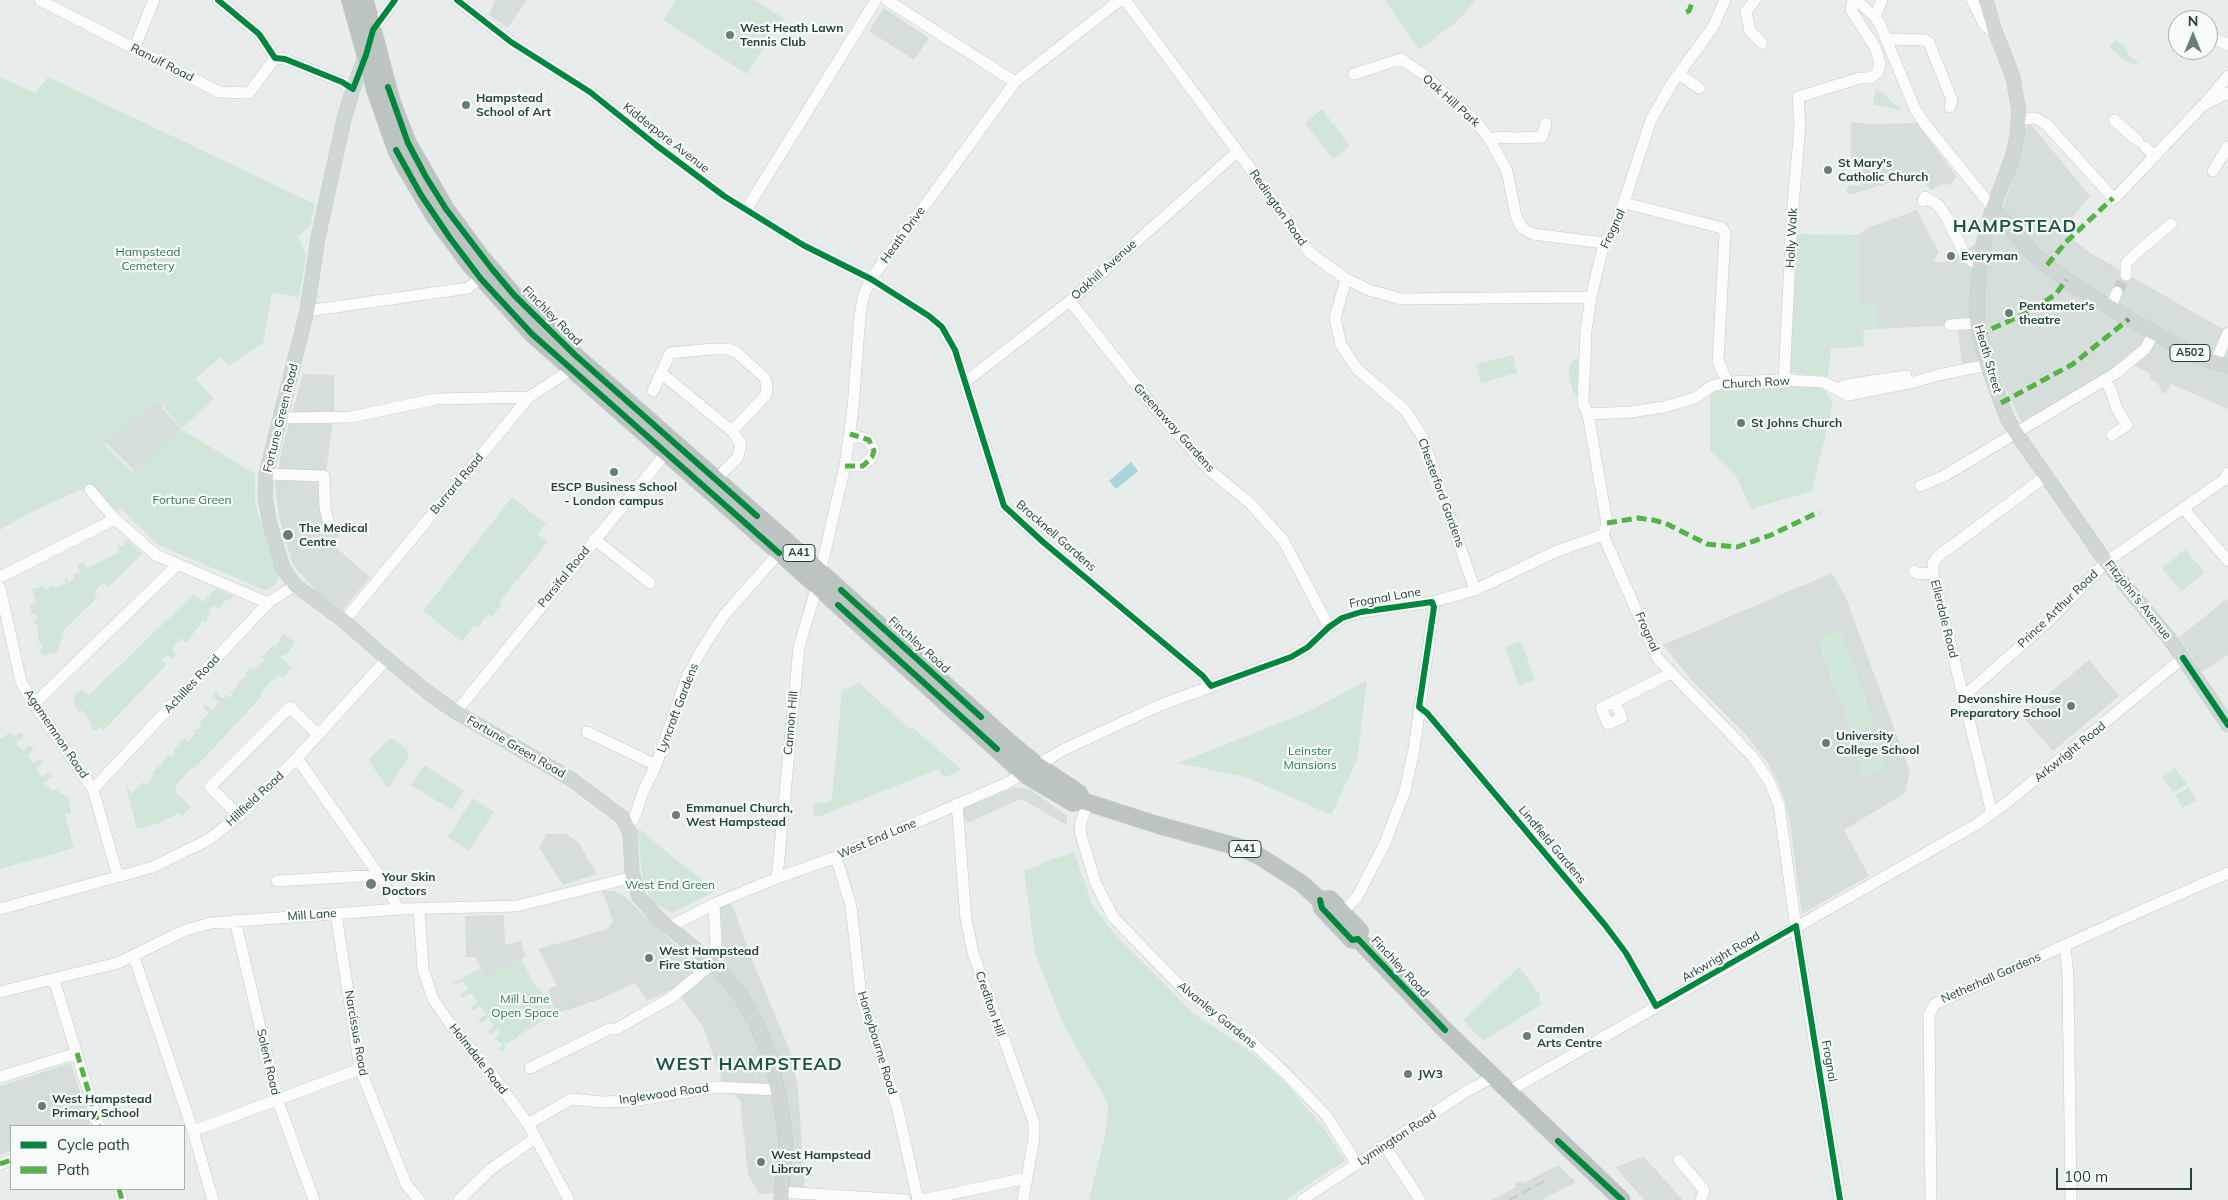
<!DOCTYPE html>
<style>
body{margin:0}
#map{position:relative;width:2228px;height:1200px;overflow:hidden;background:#e8edeb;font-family:Mulish,sans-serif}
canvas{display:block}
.legend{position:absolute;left:10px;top:1125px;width:175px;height:65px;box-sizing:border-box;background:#f7fbf9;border:1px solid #a3b1ad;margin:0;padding:6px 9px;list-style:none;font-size:15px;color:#24423a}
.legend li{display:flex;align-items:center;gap:10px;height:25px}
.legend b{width:25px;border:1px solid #a3b1ad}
.north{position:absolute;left:2168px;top:10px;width:50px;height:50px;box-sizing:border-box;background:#f7fbf9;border:1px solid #a3b1ad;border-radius:50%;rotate:0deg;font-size:14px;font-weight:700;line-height:20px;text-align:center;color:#24423a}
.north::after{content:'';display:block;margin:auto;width:18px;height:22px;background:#697e78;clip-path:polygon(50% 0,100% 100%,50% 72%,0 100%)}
.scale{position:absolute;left:2056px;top:1168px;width:136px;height:22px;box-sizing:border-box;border:2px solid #24423a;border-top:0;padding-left:6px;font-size:15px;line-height:18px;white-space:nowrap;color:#24423a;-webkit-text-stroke:4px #f7fbf9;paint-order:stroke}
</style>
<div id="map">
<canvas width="2228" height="1200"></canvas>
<ul class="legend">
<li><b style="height:6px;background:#00873e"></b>Cycle path</li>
<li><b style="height:6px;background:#55b346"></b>Path</li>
</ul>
<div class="north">N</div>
<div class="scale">100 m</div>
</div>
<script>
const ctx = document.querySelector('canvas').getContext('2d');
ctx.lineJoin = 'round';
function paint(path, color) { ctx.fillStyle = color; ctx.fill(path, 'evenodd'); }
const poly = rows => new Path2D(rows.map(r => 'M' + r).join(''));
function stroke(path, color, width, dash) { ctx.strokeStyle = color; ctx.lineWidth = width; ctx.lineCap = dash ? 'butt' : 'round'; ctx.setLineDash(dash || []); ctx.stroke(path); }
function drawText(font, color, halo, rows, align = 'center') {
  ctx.font = font + ' Mulish,sans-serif'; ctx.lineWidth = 4.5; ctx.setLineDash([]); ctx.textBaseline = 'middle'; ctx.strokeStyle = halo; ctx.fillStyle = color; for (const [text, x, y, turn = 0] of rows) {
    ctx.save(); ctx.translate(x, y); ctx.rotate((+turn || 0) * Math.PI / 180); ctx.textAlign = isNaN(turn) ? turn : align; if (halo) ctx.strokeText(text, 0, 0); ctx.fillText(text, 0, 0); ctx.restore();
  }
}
const built = poly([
 [495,0,526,0,508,28,489,15],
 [884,8,929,38,914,60,869,31],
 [2028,121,2090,196,2061,231,2094,255,2228,332,2228,409,2171,384,2166,394,2161,391,2159,385,2149,378,2151,374,2130,363,2023,425,1992,360,1962,364,1957,325,1878,329,1878,303,1858,305,1857,235,1870,227,1917,210,1939,253,1933,261,1943,263,1962,253,1974,245,2005,203],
 [1851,122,1870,124,1917,123,1957,177,1949,186,1946,183,1930,190,1920,173,1850,195,1846,190,1849,185,1860,186,1861,166,1850,165],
 [303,374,334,375,334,411,326,473,331,525,340,535,332,544,370,577,343,610,316,591,293,565,279,517,275,485,283,444],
 [156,401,181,429,135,471,105,442],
 [1832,573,1846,598,1910,771,1905,793,1844,830,1869,876,1802,914,1790,824,1785,801,1778,782,1769,765,1748,737,1694,683,1663,645],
 [2228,598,2228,654,2202,672,2179,637],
 [2089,660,2119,696,2053,751,2022,716],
 [1015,787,1030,789,1067,816,1067,825,1021,799,967,823,961,809],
 [546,834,567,834,578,842,597,874,563,885,539,848],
 [602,891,614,891,623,895,707,975,723,955,720,907,730,899,755,967,791,1053,798,1089,805,1191,759,1194,748,1174,740,1100,723,1084,703,1026,674,989,647,1001,635,983,600,999,555,1014,548,988,557,986,538,949,608,929,613,921],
 [504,915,505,945,521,941,525,956,521,959,530,976,495,995,475,957,466,957,465,916],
 [71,1063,91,1126,11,1126,11,1151,0,1155,0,1086],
 [1644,1157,1683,1200,1644,1200,1615,1167],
 [1558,1165,1576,1182,1541,1200,1492,1200,1516,1187,1514,1184,1522,1180,1524,1183]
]);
const green = poly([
 [676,0,755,0,783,18,747,74,663,20],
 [1385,0,1475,0,1459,20,1419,50],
 [2115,40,2123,45,2129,55,2139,64,2134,65,2123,60,2109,46],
 [0,77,35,93,48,77,315,204,310,226,298,236,306,255,299,297,272,293,263,343,229,366,221,357,161,407,155,401,104,444,132,472,181,429,255,474,255,499,258,515,279,577,276,584,268,590,262,589,158,545,121,509,111,511,92,485,29,513,0,530],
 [1876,88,1903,111,1873,104],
 [1322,109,1350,146,1333,159,1305,123],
 [1796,234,1857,235,1858,305,1878,303,1878,329,1864,330,1863,347,1831,348,1828,378,1789,372],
 [1513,355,1517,373,1481,383,1476,364],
 [1576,357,1578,359,1579,397,1573,392,1569,377,1569,366],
 [195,378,214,399,182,428,163,407],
 [1821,383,1833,403,1812,491,1751,509,1736,476,1710,451,1710,392,1745,386],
 [512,497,546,524,538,534,548,542,500,601,502,603,492,617,488,614,478,627,475,625,462,642,423,611],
 [127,539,142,554,109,587,104,582,99,587,94,593,98,597,61,633,64,637,58,645,60,647,57,650,58,652,42,656,40,650,43,649,41,643,39,643,37,623,34,624,34,620,37,619,36,614,32,614,30,605,36,602,32,589,43,586,45,589,53,585,55,588,66,583,64,579,67,578,68,582,75,579,73,575,80,572,77,565,83,562,87,568,119,552,118,547,125,544,124,541],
 [2185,549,2205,573,2181,592,2162,568],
 [216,588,234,596,229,601,227,599,219,608,213,606,208,611,210,614,207,617,208,619,205,623,203,621,186,643,182,639,177,642,172,649,176,654,171,659,167,655,162,660,166,665,104,730,100,727,98,730,92,730,91,723,82,710,79,712,73,703,75,701,73,697,82,689,89,695,194,594,203,602],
 [1840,630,1873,720,1870,722,1887,768,1863,777,1846,730,1850,729,1817,638],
 [283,633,295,642,287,654,281,657,292,668,283,678,279,675,268,684,260,694,262,696,193,770,191,768,176,786,176,793,191,807,181,817,179,813,159,823,137,829,126,787,132,793,143,782,147,785,154,775,152,773,169,755,172,757,175,753,173,751,184,738,188,741,193,736,195,732,193,729,197,730,202,724,200,722,209,713,203,707,205,704,212,710,219,702,213,696,216,692,222,699,226,695,229,698,233,694,229,691,233,691,238,686,236,684,247,675,245,673,250,667,254,670,264,660,262,657,273,645,275,647],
 [1521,641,1535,680,1519,686,1505,647],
 [1367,680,1357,760,1331,815,1246,777,1178,763,1310,711],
 [859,683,910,729,912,727,962,770,943,778,939,769,815,818,813,813,814,802,827,803,832,799,842,690],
 [11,732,14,736,21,732,24,736,16,742,22,751,30,745,34,750,27,755,33,763,40,759,43,763,36,768,42,777,49,772,53,776,44,783,47,787,49,786,52,791,55,789,69,798,71,813,65,815,74,848,0,869,0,739],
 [389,739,393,739,406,748,409,757,389,787,386,787,370,762,370,758],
 [424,765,464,791,452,810,411,785],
 [2175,768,2187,784,2173,792,2162,778],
 [2189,787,2197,801,2182,808,2176,795],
 [473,798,494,812,469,851,448,837],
 [637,827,674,858,716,891,672,913,651,902,643,881],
 [1074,852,1092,904,1113,932,1193,1013,1251,1052,1286,1084,1324,1128,1345,1161,1285,1200,1089,1200,1106,1131,1108,1104,1063,1023,1039,964,1035,953,1024,870,1042,865,1043,862],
 [521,958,533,983,547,998,555,1014,517,1036,518,1038,504,1044,506,1048,501,1052,499,1048,502,1045,495,1038,501,1033,497,1029,490,1035,488,1031,494,1026,488,1018,481,1023,478,1020,486,1014,480,1006,472,1011,470,1008,478,1003,471,993,462,998,460,994,469,989,463,981,454,985,453,983,481,968,486,978],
 [1519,967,1539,993,1541,1005,1483,1041,1463,1020]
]);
const water = poly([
 [1131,462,1138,471,1116,489,1109,481]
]);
const minorTunnel = poly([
 [2117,292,2126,275]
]);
const minor = poly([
 [40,0,219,92,249,93,275,58],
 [218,0,259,34,275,58],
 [457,0,511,42,590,92,656,145,724,196,803,245,871,279,929,316,942,327,955,350,1004,506,1043,542,1203,676,1211,686],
 [887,0,1015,82],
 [1125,0,1247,164,1310,253,1346,279,1369,290,1401,299,1591,297],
 [1725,0,1713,27,1672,83,1651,120,1618,220,1615,229,1604,243,1591,297,1586,331,1583,403,1588,414,1607,523,1603,535,1658,659,1752,756,1769,781,1779,805,1797,935,1840,1200],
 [1755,0,1746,12,1750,31,1762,43],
 [1856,0,1875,17,1880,24,1915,109,1925,124,1993,208],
 [1972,0,1985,26,1995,31],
 [1875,17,1882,0],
 [373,30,395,0],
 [2208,38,2216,39,2228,45],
 [1887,39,1925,40,1929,43,1952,100,1950,107],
 [134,49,154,0],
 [275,58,285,59,342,82,353,89],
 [1354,74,1401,59,1423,74,1475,120,1490,140,1507,171,1516,216,1522,228,1533,234,1604,243],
 [1679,74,1699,88],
 [2206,102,2228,76],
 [2019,120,2035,118,2046,124,2114,199,2203,105,2228,93],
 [2114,120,2138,141],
 [1490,140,1497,137,1515,138,1542,137,1546,123],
 [2145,147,2155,156],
 [2213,171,2228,146],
 [1923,201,1925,197,1938,205,1947,218,1964,253,1973,262,1980,264],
 [1625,203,1722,228,1725,233,1718,361,1727,382],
 [746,210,876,0],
 [2126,275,2126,264,2134,255,2171,224],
 [1346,279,1335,318,1341,345,1357,369,1405,410,1422,436,1475,590],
 [1070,301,1148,400,1208,469,1250,503,1283,540,1329,627],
 [2111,306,2117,292],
 [307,311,468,288,486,274],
 [1950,325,1977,323],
 [2215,363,2228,333],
 [661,373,732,431,741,444,738,457,712,484],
 [1784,380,1792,218,1800,125,1798,97,1860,78,1870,78,1878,72,1880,63,1875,47,1851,10,1853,0],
 [2104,380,2110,388,2117,409,2127,425,2112,435],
 [965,382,1070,301,1237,152],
 [1839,388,1846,385,1906,376],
 [653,391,670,353,712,349,728,349,736,352,765,378,767,386,766,395,732,431],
 [1588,414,1631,412,1664,407,1695,398,1712,386,1727,382,1784,380,1823,382,1848,395,1914,382,1938,375,1987,365],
 [280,418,351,417,436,399,529,397],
 [845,466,863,466,872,457,874,451,869,440,850,434],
 [266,474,324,476,325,508,330,528],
 [1920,486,1944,476,2116,373,2145,349,2154,333],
 [90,490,115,519,156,555,268,603],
 [2183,508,2228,561],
 [594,539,650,583],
 [1914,571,1918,574,1933,573],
 [0,577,115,519],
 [0,588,21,682,34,704,93,789,118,877],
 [344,621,529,397,566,373,576,363],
 [1964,696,2051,619,2106,562,2225,479,2228,473],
 [1614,701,1622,718,1608,724,1601,708,1614,701,1616,701,1671,673],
 [34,704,177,565],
 [1419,707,1427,713,1605,925,1626,953,1656,1006],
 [456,712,670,448],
 [587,732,656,765],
 [297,758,379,875,399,909],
 [93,789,268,603,295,585],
 [1088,803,1081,822,1080,832,1096,884,1113,917,1186,992,1251,1041,1283,1071,1326,1115,1357,1164],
 [957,804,966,919,973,953,1034,1123,1034,1138,1023,1200],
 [1992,814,1933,573,1933,564,1937,557,2046,476],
 [239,816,210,787,290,707,318,735],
 [627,823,633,820,636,813,643,792,656,765,687,677,702,649,725,614,779,553],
 [836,857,851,906,861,996,897,1106,918,1200],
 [777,878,799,647,817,586,845,466,853,408,860,315,864,294,871,279,1015,82,1120,0],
 [277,881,379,875],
 [419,908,423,969,433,999,453,1028,491,1073,528,1124,569,1200],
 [0,909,153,867,208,840,239,816,297,758,387,659],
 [1342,913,1357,897,1385,843,1405,791,1414,749,1434,607,1432,602],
 [336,914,360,1069,406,1184,419,1200],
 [235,920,277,1099,314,1200],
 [669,927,714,904,777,878,836,857,1007,783,1065,749,1158,706,1291,657,1308,647,1329,627,1342,618,1361,612,1432,602,1475,590,1557,551,1603,535],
 [2065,945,2068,976,2071,1200],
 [134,957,193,1131,213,1200],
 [708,959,716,946,714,904],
 [54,980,99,1126],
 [0,992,118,963,183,931,211,923,399,909,517,906,633,877],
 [530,1068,609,1029,616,1029,671,998,713,963],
 [0,1077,77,1053],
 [1509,1091,1977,824,2005,804,2183,658],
 [528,1124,571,1099,601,1102,633,1101,717,1087,777,1090],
 [193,1131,360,1069],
 [1385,1146,1420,1200],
 [1679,1160,1704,1190,1701,1200],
 [0,1164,11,1160],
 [119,1189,122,1200],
 [782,1192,905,1200],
 [459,1200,491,1169,534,1139],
 [923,1200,1026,1178],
 [1302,1200,1467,1091,1493,1077],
 [1931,1200,1929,1014,1935,1004,2143,910,2228,873]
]);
const major = poly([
 [1986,0,1995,31,2013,77,2019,112,2017,136,2012,158,1993,208,1985,234,1980,264,1977,298,1977,323,1987,365,2008,420,2016,433,2106,562,2172,642,2228,725],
 [367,52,353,89,344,119,318,238,307,311,266,474,265,497,270,525,283,568,295,585,344,621,387,659,430,694,456,712,571,779,623,818,630,833,632,872,639,897,661,921,713,963,740,995,757,1025,772,1061,784,1123,786,1148,781,1200],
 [1993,208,2033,254,2066,280,2129,319,2198,357,2228,366]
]);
const highway = poly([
 [350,0,375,90,396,150,406,169,434,216,470,265,532,334,817,586,1024,774,1073,803,1083,801,1158,825,1242,848,1259,856,1301,883,1320,900,1322,908,1352,940,1358,939,1445,1030,1622,1200],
 [365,0,392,102,408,143,446,209,482,258,514,295,575,355,783,538,1008,741,1037,765,1079,793,1083,801],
 [1320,900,1330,899,1360,931,1358,939]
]);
const rail = poly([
 [1509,1200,1548,1179]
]);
const quiet = poly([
 [1686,12,1689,11,1693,0],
 [2047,265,2066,242,2113,198],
 [1978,335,2029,312,2056,294,2066,280],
 [2001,403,2073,364,2129,319],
 [845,466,863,466,872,457,874,451,869,440,850,434],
 [1607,523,1638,518,1653,520,1665,523,1707,544,1737,547,1771,535,1819,512],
 [77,1053,99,1126],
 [0,1164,11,1160],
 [119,1189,122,1200]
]);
const cycleway = poly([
 [218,0,259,34,275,58,285,59,342,82,353,89,366,55,373,30,395,0],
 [457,0,511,42,590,92,656,145,724,196,803,245,871,279,929,316,942,327,955,350,1004,506,1043,542,1203,676,1211,686,1291,657,1308,647,1329,627,1342,618,1361,612,1432,602,1434,607,1419,707,1427,713,1605,925,1626,953,1656,1006,1796,926,1840,1200],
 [388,87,408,143,426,177,446,209,492,269,514,295,575,355,757,516],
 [396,150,421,195,450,238,481,279,532,334,779,553],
 [841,590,981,717],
 [838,605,997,749],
 [2183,658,2228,725],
 [1320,900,1322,908,1352,940,1358,939,1445,1030],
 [1558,1141,1622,1200]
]);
const markers = [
 [730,35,5,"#697e78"],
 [466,105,5,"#697e78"],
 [1828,170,5,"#697e78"],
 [1951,256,5,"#697e78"],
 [2009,313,5,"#697e78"],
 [1741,423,5,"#697e78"],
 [614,472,5,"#697e78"],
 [288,535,6,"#697e78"],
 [2071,706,5,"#697e78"],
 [1826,743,5,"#697e78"],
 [676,815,5,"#697e78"],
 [371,884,6,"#697e78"],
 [649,958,5,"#697e78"],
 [1527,1036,5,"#697e78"],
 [1408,1074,5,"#697e78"],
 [42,1106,5,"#697e78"],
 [761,1162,5,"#697e78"]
];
const shields = [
 [2190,353,40],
 [799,553,32],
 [1245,849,32]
];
const shieldNames = [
 ["A502",2190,353],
 ["A41",799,553],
 ["A41",1245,849]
];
const poiNames = [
 ["West Heath Lawn",740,28],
 ["Tennis Club",740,42],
 ["Hampstead",476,98],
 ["School of Art",476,112],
 ["St Mary's",1838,163],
 ["Catholic Church",1838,177],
 ["Everyman",1961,256],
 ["Pentameter's",2019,306],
 ["theatre",2019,320],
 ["St Johns Church",1751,423],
 ["ESCP Business School",614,487,"center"],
 ["- London campus",614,501,"center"],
 ["The Medical",299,528],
 ["Centre",299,542],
 ["Devonshire House",2061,699,"right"],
 ["Preparatory School",2061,713,"right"],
 ["University",1836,736],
 ["College School",1836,750],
 ["Emmanuel Church,",686,808],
 ["West Hampstead",686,822],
 ["Your Skin",382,877],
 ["Doctors",382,891],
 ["West Hampstead",659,951],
 ["Fire Station",659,965],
 ["Camden",1537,1029],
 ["Arts Centre",1537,1043],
 ["JW3",1418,1074],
 ["West Hampstead",52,1099],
 ["Primary School",52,1113],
 ["West Hampstead",771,1155],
 ["Library",771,1169]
];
const streetNames = [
 ["Ranulf Road",162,63,27],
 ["Oak Hill Park",1451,101,42],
 ["Kidderpore Avenue",666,138,38],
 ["Redington Road",1278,208,55],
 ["Frognal",1613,229,-65],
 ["Heath Drive",903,235,-54],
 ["Holly Walk",1792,238,-87],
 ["Oakhill Avenue",1104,270,-42],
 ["Finchley Road",552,316,45],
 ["Heath Street",1988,359,74],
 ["Church Row",1756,383,-3],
 ["Fortune Green Road",281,418,-76],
 ["Greenaway Gardens",1174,428,48],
 ["Burrard Road",457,484,-50],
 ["Chesterford Gardens",1441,493,70],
 ["Bracknell Gardens",1056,536,41],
 ["Parsifal Road",564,577,-51],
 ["Frognal Lane",1385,598,-10],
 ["Fitzjohn's Avenue",2138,600,51],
 ["Prince Arthur Road",2058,609,-44],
 ["Ellerdale Road",1944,619,76],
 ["Frognal",1647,632,66],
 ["Finchley Road",919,645,42],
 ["Achilles Road",192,684,-47],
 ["Lyncroft Gardens",678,708,-69],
 ["Cannon Hill",791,723,-85],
 ["Agamemnon Road",56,734,56],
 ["Fortune Green Road",516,747,30],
 ["Arkwright Road",2070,752,-39],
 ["Hillfield Road",255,799,-43],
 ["West End Lane",877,839,-23],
 ["Lindfield Gardens",1552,845,50],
 ["Mill Lane",312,915,-4],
 ["Arkwright Road",1721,957,-30],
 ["Finchley Road",1400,967,47],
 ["Netherhall Gardens",1991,978,-24],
 ["Crediton Hill",990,1004,71],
 ["Alvanley Gardens",1217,1015,39],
 ["Narcissus Road",356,1033,80],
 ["Honeybourne Road",877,1043,73],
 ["Holmdale Road",478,1059,52],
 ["Frognal",1829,1061,80],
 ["Solent Road",268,1062,77],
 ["Inglewood Road",664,1094,-8],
 ["Lymington Road",1397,1138,-33]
];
const parkNames = [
 ["Hampstead",148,252],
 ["Cemetery",148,266],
 ["Fortune Green",192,500],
 ["Leinster",1310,751],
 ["Mansions",1310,765],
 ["West End Green",670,885],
 ["Mill Lane",525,999],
 ["Open Space",525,1013]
];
const districtNames = [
 ["HAMPSTEAD",2015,227],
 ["WEST HAMPSTEAD",749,1065]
];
paint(built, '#d6dedb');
paint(green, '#d1e6d8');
paint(water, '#a9d4db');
stroke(minorTunnel, '#c1cbc8', 11, [11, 5.5]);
stroke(minor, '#c5cac8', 12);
stroke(major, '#c3ccc9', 15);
stroke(highway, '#c3ccc9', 18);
stroke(minor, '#fcfcfc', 11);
stroke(major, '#cfd7d5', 14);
stroke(highway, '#bcc4c2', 16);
stroke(rail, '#c9cdcc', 2.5, [10, 5]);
stroke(quiet, '#55b346', 5, [10, 5]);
stroke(cycleway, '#00873e', 6);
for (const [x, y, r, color] of markers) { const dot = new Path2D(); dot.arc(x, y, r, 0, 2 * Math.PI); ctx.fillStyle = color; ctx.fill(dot); stroke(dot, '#f7fbf9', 2); }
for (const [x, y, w] of shields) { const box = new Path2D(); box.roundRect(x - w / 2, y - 8.5, w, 17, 4); ctx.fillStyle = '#f7fbf9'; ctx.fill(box); stroke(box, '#24423a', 1); }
drawText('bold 11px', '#24423a', null, shieldNames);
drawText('bold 12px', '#24423a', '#f7fbf9', poiNames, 'left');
drawText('12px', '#24423a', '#f7fbf9', streetNames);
drawText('12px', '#2d7a4b', '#f7fbf9', parkNames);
ctx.letterSpacing = '1px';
drawText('bold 18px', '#1f5548', '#f7fbf9', districtNames);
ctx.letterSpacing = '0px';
</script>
